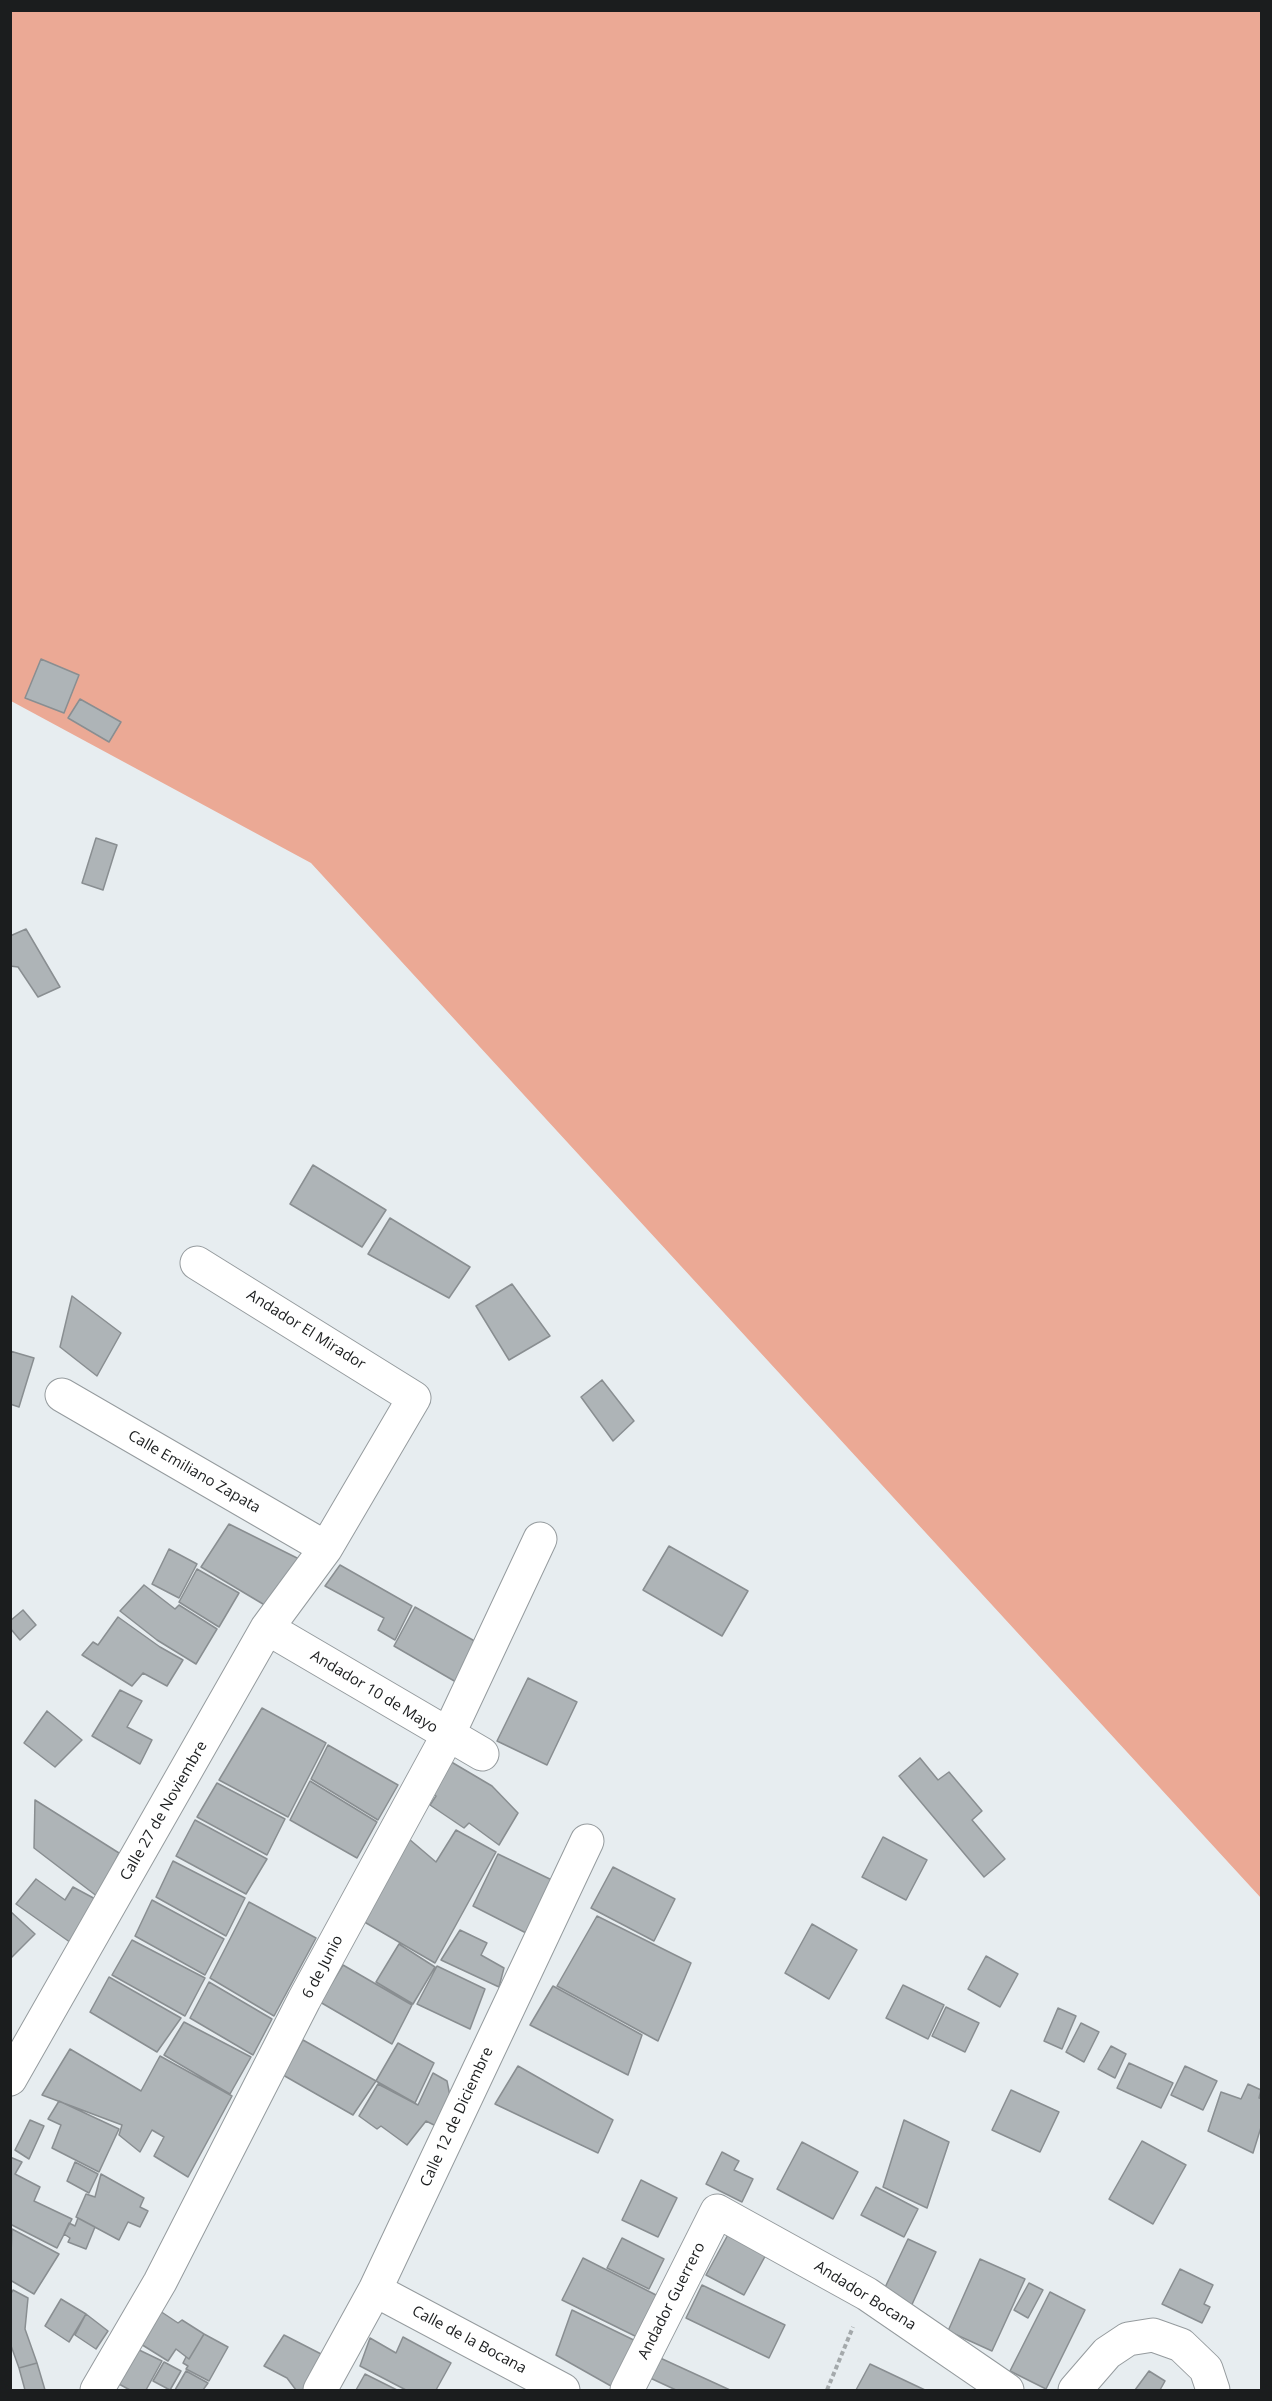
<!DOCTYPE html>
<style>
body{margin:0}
#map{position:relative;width:1272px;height:2401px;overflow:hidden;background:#e7edf0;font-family:"Open Sans",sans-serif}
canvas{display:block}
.frame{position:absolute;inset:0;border:12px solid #1b1d1e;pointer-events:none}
</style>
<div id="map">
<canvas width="1272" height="2401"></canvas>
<div class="frame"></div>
</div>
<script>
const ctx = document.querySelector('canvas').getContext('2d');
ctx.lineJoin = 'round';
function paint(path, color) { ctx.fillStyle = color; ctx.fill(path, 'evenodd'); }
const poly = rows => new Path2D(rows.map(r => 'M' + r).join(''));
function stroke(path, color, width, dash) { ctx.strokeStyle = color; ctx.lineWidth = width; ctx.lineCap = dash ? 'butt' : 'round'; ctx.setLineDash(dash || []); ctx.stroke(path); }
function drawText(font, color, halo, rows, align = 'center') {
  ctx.font = font + ' "Open Sans",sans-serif'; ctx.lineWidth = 5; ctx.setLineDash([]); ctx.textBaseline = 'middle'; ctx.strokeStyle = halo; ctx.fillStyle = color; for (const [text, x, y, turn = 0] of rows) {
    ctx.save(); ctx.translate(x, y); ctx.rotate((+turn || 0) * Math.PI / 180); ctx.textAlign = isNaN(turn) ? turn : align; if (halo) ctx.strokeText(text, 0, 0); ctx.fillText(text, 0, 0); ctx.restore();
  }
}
const green = poly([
 [10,11,1261,11,1261,1898,311,863,11,701]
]);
const building = poly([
 [41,659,79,675,64,713,25,698,41,659],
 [80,699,121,722,109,742,68,718,80,699],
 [96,838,117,845,103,890,82,883,96,838],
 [26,929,60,987,38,997,18,967,10,966,10,936,26,929],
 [313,1165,386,1210,362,1247,290,1204,313,1165],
 [390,1218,470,1267,449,1298,368,1254,390,1218],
 [512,1284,550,1336,509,1360,476,1306,512,1284],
 [72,1296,121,1333,97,1376,60,1347,72,1296],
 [10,1351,34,1358,19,1407,10,1404,10,1351],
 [602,1380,634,1421,613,1441,581,1397,602,1380],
 [229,1524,301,1560,273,1610,201,1567,229,1524],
 [669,1546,748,1591,722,1636,643,1590,669,1546],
 [169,1549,197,1564,179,1598,152,1584,169,1549],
 [340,1565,412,1606,395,1640,378,1630,384,1618,325,1586,340,1565],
 [197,1569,239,1593,219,1627,179,1602,197,1569],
 [144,1585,175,1609,179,1605,217,1629,196,1664,157,1640,120,1611,144,1585],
 [415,1607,478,1643,456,1682,394,1646,415,1607],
 [23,1610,36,1625,20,1640,10,1628,10,1621,23,1610],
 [118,1617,160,1647,183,1660,167,1686,143,1673,132,1686,82,1655,93,1642,98,1645,118,1617],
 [528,1678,577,1702,547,1765,497,1741,528,1678],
 [120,1690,142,1701,127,1727,152,1740,140,1764,92,1736,120,1690],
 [262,1708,326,1743,288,1817,219,1780,262,1708],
 [47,1711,82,1740,55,1767,24,1743,47,1711],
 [328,1745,398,1785,378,1820,311,1779,328,1745],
 [920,1758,938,1780,949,1772,982,1811,972,1820,1005,1859,984,1877,899,1776,920,1758],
 [448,1760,492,1786,518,1813,499,1845,469,1823,464,1828,430,1805,436,1796,431,1792,448,1760],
 [310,1781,377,1822,357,1858,290,1820,310,1781],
 [217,1783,285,1819,267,1855,197,1817,217,1783],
 [35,1800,119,1853,98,1897,34,1848,35,1800],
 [195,1820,267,1859,246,1894,176,1856,195,1820],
 [456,1830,496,1852,435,1963,361,1920,409,1839,436,1862,456,1830],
 [883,1837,927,1860,906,1900,862,1877,883,1837],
 [498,1854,556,1882,532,1936,473,1906,498,1854],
 [173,1861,245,1898,226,1936,156,1897,173,1861],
 [613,1867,675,1899,654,1941,591,1908,613,1867],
 [36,1879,65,1900,73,1887,99,1901,74,1945,16,1904,36,1879],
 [152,1900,224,1939,205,1975,135,1936,152,1900],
 [249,1902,316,1938,274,2016,210,1978,249,1902],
 [10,1911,35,1934,10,1959,10,1911],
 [597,1916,691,1963,658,2041,557,1986,597,1916],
 [812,1924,857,1950,829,1999,785,1973,812,1924],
 [460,1930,487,1943,481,1955,504,1968,499,1987,441,1960,460,1930],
 [132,1940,205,1978,185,2016,112,1975,132,1940],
 [399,1944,435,1967,413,2004,376,1982,399,1944],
 [986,1956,1018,1974,1000,2007,968,1989,986,1956],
 [343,1965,412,2005,392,2044,320,2002,343,1965],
 [437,1966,485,1989,470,2029,417,2004,437,1966],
 [109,1977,181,2018,157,2052,90,2012,109,1977],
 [209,1982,272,2019,253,2055,190,2018,209,1982],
 [903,1985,944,2005,928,2039,886,2018,903,1985],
 [553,1986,642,2035,628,2075,530,2025,553,1986],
 [946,2007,979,2023,965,2052,932,2036,946,2007],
 [1058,2008,1076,2016,1062,2049,1044,2041,1058,2008],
 [184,2022,251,2057,230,2094,164,2055,184,2022],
 [1081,2023,1099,2032,1084,2062,1066,2052,1081,2023],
 [303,2040,376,2081,353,2115,283,2075,303,2040],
 [398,2043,434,2063,415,2103,376,2081,398,2043],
 [1111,2046,1126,2054,1115,2078,1098,2069,1111,2046],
 [70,2049,141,2091,160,2056,232,2096,188,2177,154,2156,164,2137,152,2130,140,2152,119,2135,122,2125,42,2095,70,2049],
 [1129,2063,1173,2083,1161,2108,1117,2088,1129,2063],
 [518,2066,613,2120,598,2153,495,2104,518,2066],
 [1185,2066,1217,2081,1203,2110,1171,2095,1185,2066],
 [433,2073,447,2081,452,2106,438,2127,426,2121,407,2145,381,2126,377,2129,359,2116,378,2084,418,2105,433,2073],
 [1248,2084,1261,2090,1259,2098,1262,2099,1262,2124,1253,2153,1208,2131,1221,2092,1241,2099,1248,2084],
 [1011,2090,1059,2112,1040,2152,992,2130,1011,2090],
 [59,2101,119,2129,99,2172,52,2148,61,2125,48,2119,59,2101],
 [30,2120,44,2126,29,2159,15,2150,30,2120],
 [904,2120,949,2142,927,2208,883,2187,904,2120],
 [1142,2141,1186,2165,1153,2224,1109,2199,1142,2141],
 [802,2142,858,2172,833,2219,777,2189,802,2142],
 [722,2152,739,2161,734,2170,753,2179,742,2202,706,2184,722,2152],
 [10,2157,22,2162,15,2174,40,2187,34,2201,72,2219,57,2248,10,2224,10,2157],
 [75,2162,98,2174,89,2193,67,2181,75,2162],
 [101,2174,144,2198,140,2207,148,2211,140,2227,128,2222,119,2240,76,2217,86,2194,95,2197,101,2174],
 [641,2180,677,2198,658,2237,622,2220,641,2180],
 [876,2187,918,2209,904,2237,861,2215,876,2187],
 [78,2218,95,2227,86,2249,68,2242,70,2238,64,2234,69,2223,75,2226,78,2218],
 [12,2229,59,2254,34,2294,10,2280,12,2229],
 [730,2231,768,2251,744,2295,706,2275,730,2231],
 [622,2238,664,2259,649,2289,607,2268,622,2238],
 [908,2239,936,2252,909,2311,880,2298,908,2239],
 [583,2258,660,2297,639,2338,562,2300,583,2258],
 [980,2259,1025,2279,992,2351,948,2331,980,2259],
 [1180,2269,1213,2285,1204,2304,1210,2307,1202,2323,1162,2304,1180,2269],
 [1029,2283,1043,2290,1028,2318,1014,2310,1029,2283],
 [702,2285,785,2325,769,2358,686,2318,702,2285],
 [13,2290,28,2298,25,2329,37,2363,19,2368,10,2343,10,2295,13,2290],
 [1050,2292,1085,2310,1046,2389,1010,2371,1050,2292],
 [61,2299,86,2314,69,2342,45,2326,61,2299],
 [157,2309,178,2323,182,2320,204,2334,189,2359,176,2349,168,2361,136,2341,157,2309],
 [572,2310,646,2346,618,2390,556,2355,572,2310],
 [86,2314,108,2331,96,2349,75,2335,86,2314],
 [204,2334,228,2347,209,2381,186,2369,188,2366,183,2363,186,2357,189,2359,204,2334],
 [284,2335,325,2356,306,2390,296,2390,287,2378,264,2366,284,2335],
 [403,2337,451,2363,436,2390,406,2390,360,2366,370,2338,396,2353,403,2337],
 [135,2348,162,2361,146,2390,130,2390,117,2383,135,2348],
 [658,2357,730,2390,676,2390,648,2377,658,2357],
 [164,2362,181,2371,170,2390,153,2381,164,2362],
 [37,2363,45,2390,25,2390,19,2368,37,2363],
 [870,2364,925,2390,856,2390,870,2364],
 [186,2371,208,2383,203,2390,175,2390,186,2371],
 [1149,2371,1165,2381,1160,2390,1135,2390,1149,2371],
 [365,2374,397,2390,356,2390,365,2374]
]);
const path = poly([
 [827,2390,853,2327]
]);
const minor = poly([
 [62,1395,326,1548],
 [267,1628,482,1754],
 [10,2079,267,1628,326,1548,414,1398,197,1263],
 [375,2290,563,2390],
 [97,2390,160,2282,304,2000,448,1735,540,1539],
 [320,2390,375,2290,587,1841],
 [627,2390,717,2211,867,2294,1007,2390],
 [1075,2390,1107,2353,1128,2339,1153,2335,1181,2345,1206,2369,1213,2390]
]);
const streetNames = [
 ["Andador El Mirador",306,1330,32],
 ["Calle Emiliano Zapata",194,1472,30],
 ["Andador 10 de Mayo",374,1692,31],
 ["Calle 27 de Noviembre",164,1811,-60],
 ["6 de Junio",323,1967,-62],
 ["Calle 12 de Diciembre",457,2117,-65],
 ["Andador Bocana",865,2296,32],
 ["Andador Guerrero",672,2301,-63],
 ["Calle de la Bocana",469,2340,28]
];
paint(green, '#eba995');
paint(building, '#aeb4b7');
stroke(building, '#898e91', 1.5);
stroke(minor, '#959b9e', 35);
stroke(path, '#a4a9ab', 4, [4.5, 3]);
stroke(minor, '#fff', 33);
drawText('15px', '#1b1d1e', '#fff', streetNames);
</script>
